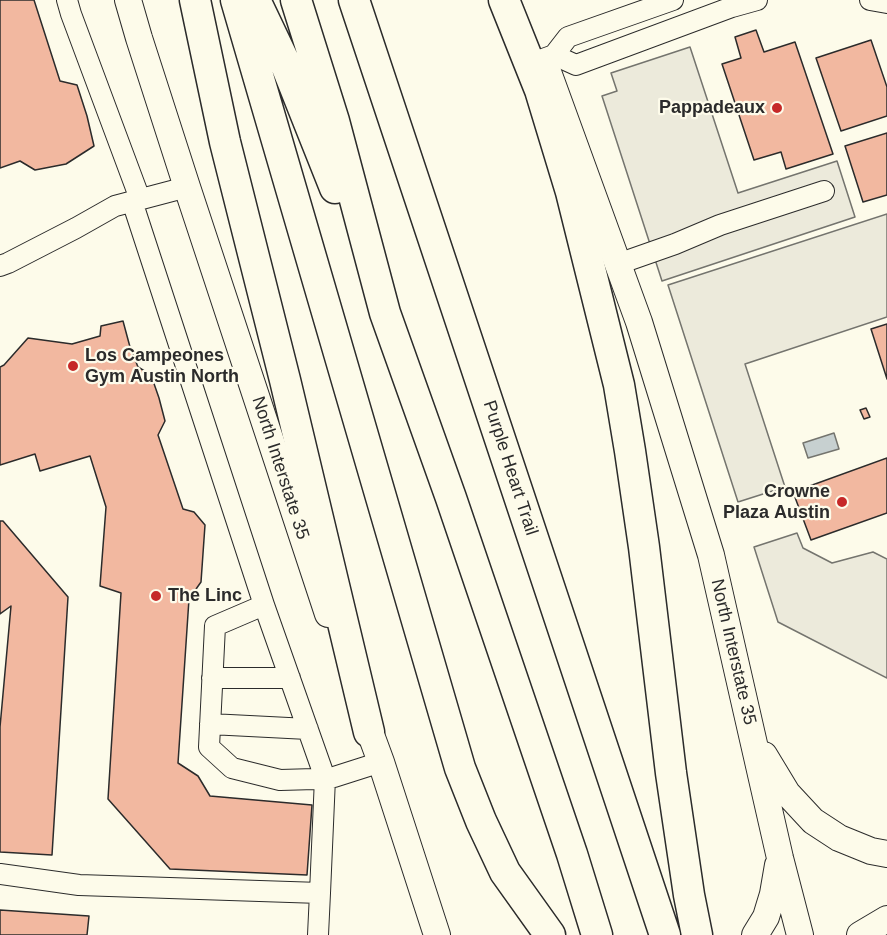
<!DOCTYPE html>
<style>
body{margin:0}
canvas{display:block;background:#fdfbea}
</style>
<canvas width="887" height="935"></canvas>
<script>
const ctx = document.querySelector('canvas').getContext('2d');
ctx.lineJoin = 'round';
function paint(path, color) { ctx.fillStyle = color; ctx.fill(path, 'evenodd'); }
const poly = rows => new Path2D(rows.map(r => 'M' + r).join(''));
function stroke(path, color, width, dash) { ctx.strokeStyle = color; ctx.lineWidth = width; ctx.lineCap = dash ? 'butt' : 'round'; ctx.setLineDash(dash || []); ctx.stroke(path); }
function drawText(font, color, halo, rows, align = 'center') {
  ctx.font = font + ' Arial,sans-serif'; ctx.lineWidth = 4.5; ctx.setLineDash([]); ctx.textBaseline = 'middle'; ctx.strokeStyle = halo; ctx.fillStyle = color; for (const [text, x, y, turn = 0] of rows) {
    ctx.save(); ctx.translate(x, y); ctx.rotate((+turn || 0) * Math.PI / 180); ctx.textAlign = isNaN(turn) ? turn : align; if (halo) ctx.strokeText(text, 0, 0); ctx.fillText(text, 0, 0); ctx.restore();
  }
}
const parking = poly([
 [690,47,738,193,837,161,855,217,662,281,602,96,617,91,611,73,690,47],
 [887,214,887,317,745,364,785,487,738,502,668,285,887,214],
 [797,533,803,548,832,563,873,552,887,559,887,678,778,622,754,547,797,533]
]);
const water = poly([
 [834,433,839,449,808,458,803,443,834,433]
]);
const building = poly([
 [0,0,34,0,60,81,77,85,87,116,94,146,66,164,35,170,20,161,0,168,0,0],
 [756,30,764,52,795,42,833,154,786,169,781,152,754,160,722,64,741,58,735,37,756,30],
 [871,40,887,87,887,116,841,131,816,58,871,40],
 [887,133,887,195,863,202,845,146,887,133],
 [123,321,130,347,138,367,151,375,159,398,165,421,158,435,183,509,194,512,205,525,201,582,189,599,178,763,198,776,210,796,312,805,307,875,170,869,108,799,121,593,100,586,106,507,90,456,40,471,35,454,0,465,0,367,4,365,28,338,72,344,100,336,101,326,123,321],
 [887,324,887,379,871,329,887,324],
 [866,408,870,417,864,419,860,410,866,408],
 [887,458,887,513,811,540,793,492,887,458],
 [0,521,3,521,68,597,52,855,0,852,0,727,11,606,0,614,0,521],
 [0,910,89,916,87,935,0,935,0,910]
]);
const minor = poly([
 [67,0,71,14,140,199],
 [870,0,887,3],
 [554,55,576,65,732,7,757,0],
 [543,59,554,55,568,37,673,0],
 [132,201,264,605,215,626,209,747,232,768,280,780,315,779,334,777,381,762],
 [618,264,675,244,720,225,824,191],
 [0,266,8,263,76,228,115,206,187,187],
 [212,678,290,678],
 [210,724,308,729],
 [0,874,79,885,320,893,325,778,264,605],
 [318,935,320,893]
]);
const major = poly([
 [128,0,139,38,187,187,328,614],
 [548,72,639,322,711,555,780,858,800,935],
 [363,713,381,762,437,935],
 [764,755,787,793,813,821,839,838,871,851,887,854],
 [755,935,766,917,773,894,778,865],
 [860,935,887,919]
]);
const highway = poly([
 [195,0,225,142,285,380,369,732],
 [236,0,460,768,481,821,505,872,550,935],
 [255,0,286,65,335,188],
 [296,0,334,121,385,313,451,498,572,854,597,935],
 [354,0,665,935],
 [504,0,540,90,571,192,619,385,630,451,644,547,671,773,689,895,697,935]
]);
const markers = [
 [777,108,6,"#c62828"],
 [73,366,6,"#c62828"],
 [842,502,6,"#c62828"],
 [156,596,6,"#c62828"]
];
const poiNames = [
 ["Pappadeaux",765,108],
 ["Los Campeones",85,356,"left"],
 ["Gym Austin North",85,377,"left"],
 ["Crowne",830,492],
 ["Plaza Austin",830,513],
 ["The Linc",168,596,"left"]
];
const streetNames = [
 ["North Interstate 35",280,468,72],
 ["Purple Heart Trail",510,468,72],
 ["North Interstate 35",733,652,77]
];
paint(parking, '#eceadb');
stroke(parking, '#74746e', 1.5);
paint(water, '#c7d0d0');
stroke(water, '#74746e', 1.5);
paint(building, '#f2b8a0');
stroke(building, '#2b2b2b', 1.5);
stroke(minor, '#2b2b2b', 22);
stroke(major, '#2b2b2b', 28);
stroke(highway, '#2b2b2b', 33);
stroke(minor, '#fdfbea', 20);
stroke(major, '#fdfbea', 26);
stroke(highway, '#fdfbea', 30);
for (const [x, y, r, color] of markers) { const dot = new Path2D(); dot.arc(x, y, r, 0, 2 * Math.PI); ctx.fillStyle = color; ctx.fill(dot); stroke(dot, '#fdfbea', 2); }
drawText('bold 18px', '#2b2b2b', '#fdfbea', poiNames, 'right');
drawText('18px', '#2b2b2b', '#fdfbea', streetNames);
</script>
